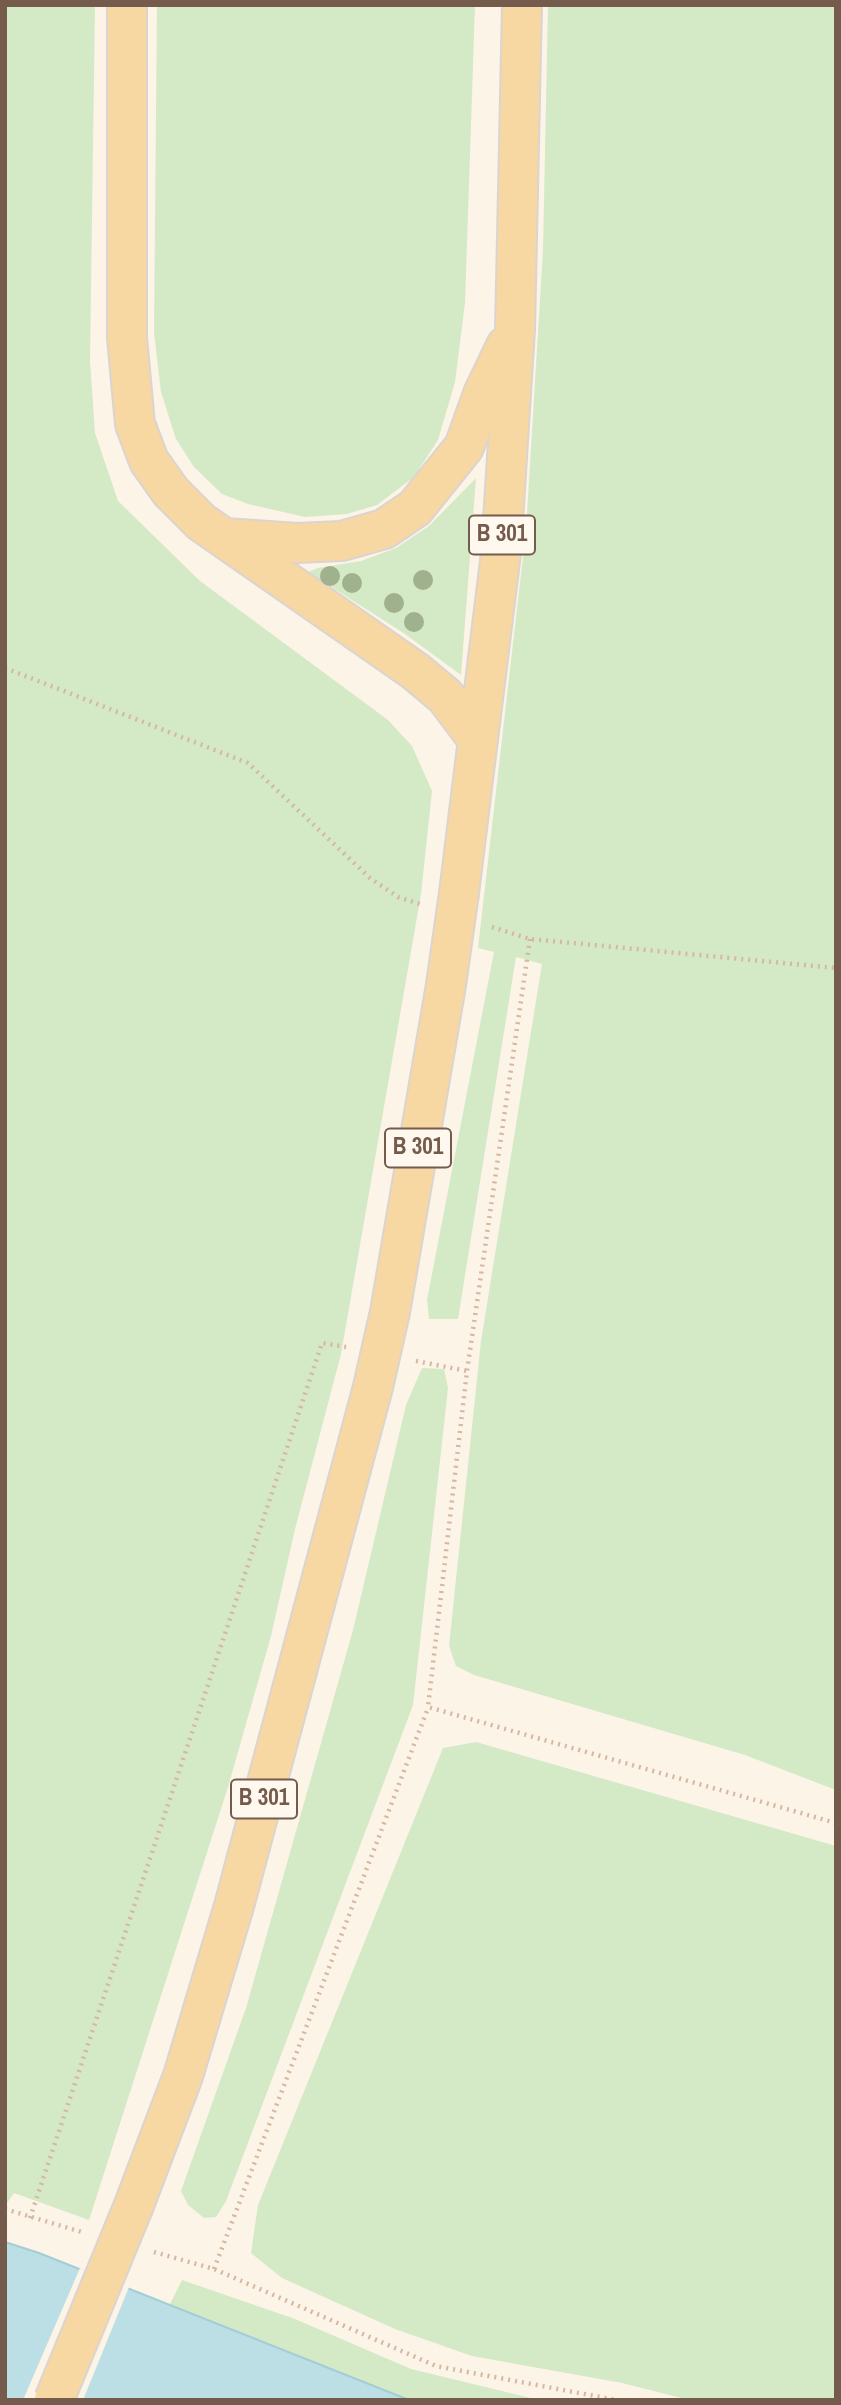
<!DOCTYPE html>
<style>
body{margin:0}
#map{position:relative;width:841px;height:2405px;overflow:hidden;background:#fcf4e7;font-family:"Archivo Narrow",sans-serif}
canvas{display:block}
.frame{position:absolute;inset:0;border:7px solid #755b4c;pointer-events:none}
</style>
<div id="map">
<canvas width="841" height="2405"></canvas>
<div class="frame"></div>
</div>
<script>
const ctx = document.querySelector('canvas').getContext('2d');
ctx.lineJoin = 'round';
function paint(path, color) { ctx.fillStyle = color; ctx.fill(path, 'evenodd'); }
const poly = rows => new Path2D(rows.map(r => 'M' + r).join(''));
function stroke(path, color, width, dash) { ctx.strokeStyle = color; ctx.lineWidth = width; ctx.lineCap = dash ? 'butt' : 'round'; ctx.setLineDash(dash || []); ctx.stroke(path); }
function drawText(font, color, halo, rows, align = 'center') {
  ctx.font = font + ' "Archivo Narrow",sans-serif'; ctx.lineWidth = 7; ctx.setLineDash([]); ctx.textBaseline = 'middle'; ctx.strokeStyle = halo; ctx.fillStyle = color; for (const [text, x, y, turn = 0] of rows) {
    ctx.save(); ctx.translate(x, y); ctx.rotate((+turn || 0) * Math.PI / 180); ctx.textAlign = isNaN(turn) ? turn : align; if (halo) ctx.strokeText(text, 0, 0); ctx.fillText(text, 0, 0); ctx.restore();
  }
}
const green = poly([
 [5,5,95,5,90,361,95,433,118,501,200,581,388,720,412,746,432,791,421,894,341,1354,295,1529,271,1636,228,1787,89,2220,14,2193,5,2206],
 [157,5,475,5,465,303,455,382,438,440,414,477,377,505,347,514,305,517,248,504,222,494,194,467,176,439,161,392,154,333],
 [548,5,836,5,836,1790,745,1755,474,1675,456,1666,449,1646,481,1341,542,964,516,957,458,1319,429,1319,427,1300,494,952,478,948,526,530,543,250],
 [476,478,461,675,405,634,308,572,318,568,361,561,396,548,429,526],
 [422,1368,444,1369,448,1388,413,1705,226,2201,216,2217,204,2218,188,2205,181,2191,246,2008,353,1630,406,1405],
 [476,1742,836,1846,836,2400,689,2400,622,2383,472,2356,395,2329,282,2278,251,2253,258,2205,443,1748],
 [182,2280,295,2319,411,2369,539,2400,409,2400,169,2306]
]);
const water = poly([
 [5,2242,39,2253,409,2400,5,2400,5,2242]
]);
const pier = poly([
 [80,2268,129,2287,83,2400,23,2400]
]);
const path = poly([
 [5,668,248,763,370,878,398,897,420,904],
 [492,927,530,939,836,968],
 [530,939,467,1371,428,1707,836,1823],
 [416,1361,467,1371],
 [5,2209,85,2233],
 [30,2218,322,1343,346,1347],
 [154,2252,214,2269,436,2366,616,2400],
 [214,2269,428,1708]
]);
const primary = poly([
 [127,5,127,338,135,424,149,461,171,492,201,522,415,671,445,696,478,740],
 [225,538,297,543,342,541,384,529,415,508,464,447,483,394,506,346],
 [459,893,501,553,515,329,522,5],
 [390,1312,446,985],
 [134,2205,183,2076,234,1906,373,1387]
]);
const primaryBridge = poly([
 [446,985,459,893],
 [373,1387,390,1312],
 [54,2400,134,2205]
]);
const trees = [
 [330,576],
 [423,580],
 [352,583],
 [394,603],
 [414,622]
];
const shields = [
 [502,535,66],
 [418,1148,66],
 [264,1799,66]
];
const shieldNames = [
 ["B 301",502,535],
 ["B 301",418,1148],
 ["B 301",264,1799]
];
paint(green, '#d4e9c6');
paint(water, '#bcdfe5');
stroke(water, '#a3ced6', 2);
paint(pier, '#fcf4e7');
stroke(primary, '#dbd4d0', 42);
stroke(path, '#d5b7a3', 4.5, [2, 5]);
stroke(primary, '#f7d8a2', 38);
stroke(primaryBridge, '#dbd4d0', 42, []);
stroke(primaryBridge, '#f7d8a2', 38);
ctx.fillStyle = '#a0b18d';
for (const [x, y] of trees) { ctx.beginPath(); ctx.arc(x, y, 10, 0, 2 * Math.PI); ctx.fill(); }
for (const [x, y, w] of shields) { const box = new Path2D(); box.roundRect(x - w / 2, y - 19.5, w, 39, 5); ctx.fillStyle = '#fef8ee'; ctx.fill(box); stroke(box, '#755b4c', 2); }
drawText('bold 23px', '#755b4c', null, shieldNames);
</script>
